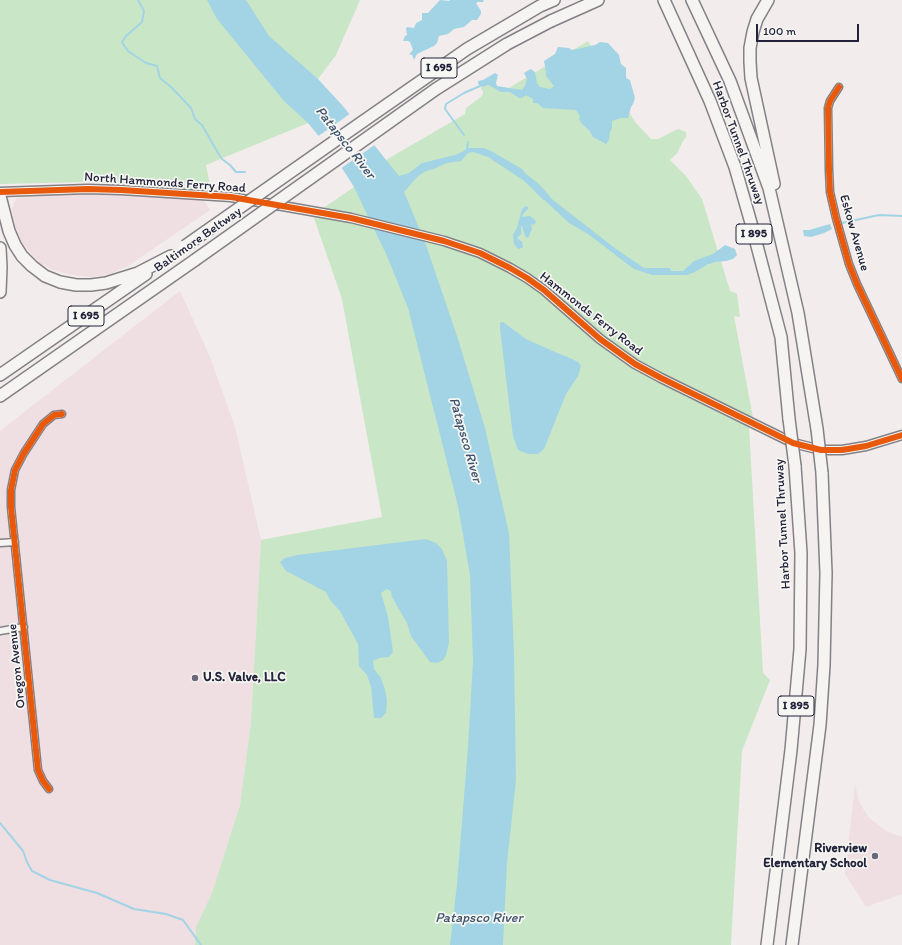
<!DOCTYPE html>
<style>
body{margin:0}
#map{position:relative;width:902px;height:945px;overflow:hidden;background:#f2ecec;font-family:Itim,sans-serif}
canvas{display:block}
.scale{position:absolute;left:756px;top:24px;width:103px;height:18px;box-sizing:border-box;border:2px solid #22223b;border-top:0;padding-left:5px;font-size:12px;line-height:14px;white-space:nowrap;color:#22223b;-webkit-text-stroke:3px #f6f6f2;paint-order:stroke}
</style>
<div id="map">
<canvas width="902" height="945"></canvas>
<div class="scale">100 m</div>
</div>
<script>
const ctx = document.querySelector('canvas').getContext('2d');
ctx.lineJoin = 'round';
function paint(path, color) { ctx.fillStyle = color; ctx.fill(path, 'evenodd'); }
const poly = rows => new Path2D(rows.map(r => 'M' + r).join(''));
function stroke(path, color, width, dash) { ctx.strokeStyle = color; ctx.lineWidth = width; ctx.lineCap = dash ? 'butt' : 'round'; ctx.setLineDash(dash || []); ctx.stroke(path); }
function drawText(font, color, halo, rows, align = 'center') {
  ctx.font = font + ' Itim,sans-serif'; ctx.lineWidth = 3.5; ctx.setLineDash([]); ctx.textBaseline = 'middle'; ctx.strokeStyle = halo; ctx.fillStyle = color; for (const [text, x, y, turn = 0] of rows) {
    ctx.save(); ctx.translate(x, y); ctx.rotate((+turn || 0) * Math.PI / 180); ctx.textAlign = isNaN(turn) ? turn : align; if (halo) ctx.strokeText(text, 0, 0); ctx.fillText(text, 0, 0); ctx.restore();
  }
}
const built = poly([
 [117,193,203,199,210,210,128,266,110,274,91,277,73,275,53,270,40,263,24,246,17,234,12,210,14,203,17,198,34,196],
 [180,291,210,357,235,427,261,540,251,722,240,805,212,893,196,927,195,945,0,945,0,431],
 [855,784,859,802,869,818,888,832,902,837,902,894,866,907,845,874]
]);
const green = poly([
 [0,0,360,0,336,55,318,79,308,123,206,165,211,190,122,183,85,182,0,184],
 [588,41,635,122,651,139,658,139,678,129,686,132,686,137,683,141,677,153,670,160,686,176,702,199,730,291,737,294,740,317,734,316,753,418,749,427,763,673,770,680,742,751,731,945,195,945,196,927,212,893,240,805,251,722,261,540,382,517,342,299,313,215,354,187,386,160,465,114,466,108,482,96,483,92,480,86,483,87,488,85,502,92]
]);
const water = poly([
 [207,0,246,0,269,36,318,79,342,105,399,176,409,173,422,163,455,155,462,152,468,148,484,148,491,151,522,169,526,174,539,184,553,200,616,249,644,268,670,268,671,271,683,271,694,261,713,254,725,245,735,249,737,255,733,259,726,261,715,262,700,267,690,274,686,275,652,275,634,269,588,234,569,223,523,180,488,157,473,152,468,153,461,161,447,163,436,168,424,172,417,177,404,192,426,245,458,339,485,428,509,533,514,655,516,780,507,863,503,945,450,945,457,884,468,747,473,661,470,575,458,506,408,308,387,256,354,187,331,151,308,123,284,101,217,19],
 [440,0,449,1,450,0,484,0,483,2,478,2,476,3,481,11,481,14,477,20,472,20,464,27,454,29,448,34,439,36,437,43,434,46,417,54,414,60,412,55,409,54,413,50,410,42,408,41,403,41,405,36,407,35,406,29,407,27,414,28,416,23,422,20,422,13,428,13],
 [600,42,608,43,619,55,621,64,626,68,626,78,630,80,635,98,633,104,631,107,628,118,621,118,612,121,612,128,610,132,609,140,606,144,593,137,589,130,582,124,579,119,580,116,576,110,543,108,537,103,533,103,533,99,526,95,522,98,519,98,510,92,501,92,488,85,483,87,479,85,478,83,478,81,483,80,495,73,498,75,496,83,497,86,522,90,525,86,527,79,524,73,531,69,535,72,537,83,540,87,550,89,554,86,546,76,546,72,544,61,555,54,558,47,569,48,572,50,595,45],
 [526,206,528,207,528,209,523,214,522,217,530,216,535,220,536,222,534,225,531,224,532,229,528,238,525,236,522,226,521,226,521,234,517,238,522,242,523,247,522,248,518,249,514,244,513,235,517,228,522,209],
 [830,224,832,229,824,233,811,237,804,236,803,230,809,230],
 [503,322,526,339,555,352,570,358,578,362,581,366,578,376,566,394,544,449,538,454,528,454,518,450,513,436,500,329,500,323],
 [426,539,436,543,442,549,447,561,449,643,446,655,443,660,437,663,430,662,411,636,407,623,392,597,391,591,387,589,381,593,388,617,393,652,389,657,379,658,373,661,374,669,381,678,385,690,387,700,386,713,381,718,374,718,371,687,367,675,359,666,358,644,340,611,330,600,326,592,286,571,280,562,285,558,297,555]
]);
const pier = poly([
 [351,113,376,144,340,169,317,137]
]);
const stream = poly([
 [138,0,144,11,142,22,126,36,122,42,128,51,146,63,157,66,160,78,172,88,191,108,195,119,202,125,218,153,222,159,230,165,236,172,245,172],
 [464,135,445,109,446,104,464,93,480,86],
 [467,149,468,142],
 [537,192,544,199],
 [842,223,879,215,902,216],
 [616,254,628,263],
 [693,272,705,265],
 [0,823,23,851,27,862,32,871,50,880,97,893,134,909,166,914,183,920,201,945]
]);
const street = poly([
 [839,87,830,101,828,108,829,170,830,192,836,218,849,264,857,284,902,379],
 [0,543,15,542],
 [0,631,24,627],
 [49,789,43,781,38,770,11,507,11,490,15,470,24,453,43,424,54,415,62,414]
]);
const secondary = poly([
 [0,192,88,189,121,190,231,197,351,218,444,241,480,253,510,268,527,278,544,290,600,339,635,364,661,378,793,443,821,450,842,450,866,446,902,435]
]);
const highway = poly([
 [664,0,710,101,735,167,751,223,781,337,789,419],
 [692,0,730,81,769,188,798,313,817,429],
 [768,0,757,19,753,32,750,48,750,62,751,78,774,184],
 [551,21,598,0],
 [342,136,467,49,540,6,554,0],
 [0,196,9,231,15,245,22,256,32,266,45,276,60,282,76,285,91,285,106,283,138,273,171,256],
 [0,248,1,267,0,292],
 [0,375,146,274],
 [0,396,195,260],
 [767,945,791,750,800,649,801,553,795,466],
 [792,945,820,725,824,665,826,573,822,473]
]);
const highwayBridge = poly([
 [185,246,342,136],
 [195,260,436,89,507,44,551,21],
 [789,419,795,466],
 [817,429,822,473]
]);
const cycleway = poly([
 [839,87,830,101,828,108,829,170,830,192,836,218,849,264,857,284,902,379],
 [0,192,88,189,121,190,231,197,351,218,444,241,480,253,510,268,527,278,544,290,600,339,635,364,661,378,793,443,821,450,842,450,866,446,902,435],
 [49,789,43,781,38,770,11,507,11,490,15,470,24,453,43,424,54,415,62,414]
]);
const markers = [
 [195,678,4,"#6b6979"],
 [875,856,4,"#6b6979"]
];
const shields = [
 [439,68,36],
 [754,234,36],
 [86,316,36],
 [796,706,36]
];
const shieldNames = [
 ["I 695",439,68],
 ["I 895",754,234],
 ["I 695",86,316],
 ["I 895",796,706]
];
const streetNames = [
 ["Harbor Tunnel Thruway",738,143,70],
 ["North Hammonds Ferry Road",165,183,4],
 ["Eskow Avenue",854,233,74],
 ["Baltimore Beltway",198,240,-35],
 ["Hammonds Ferry Road",591,314,38],
 ["Harbor Tunnel Thruway",783,524,-93],
 ["Oregon Avenue",17,666,-96]
];
const poiNames = [
 ["U.S. Valve, LLC",203,678],
 ["Riverview",867,849,"right"],
 ["Elementary School",867,864,"right"]
];
const waterNames = [
 ["Patapsco River",345,143,52],
 ["Patapsco River",465,440,74],
 ["Patapsco River",479,918]
];
paint(built, '#efdee2');
paint(green, '#c9e6c6');
paint(water, '#a3d4e5');
paint(pier, '#f2ecec');
stroke(stream, '#a3d4e5', 2);
stroke(street, '#848186', 9);
stroke(secondary, '#848186', 11);
stroke(highway, '#848186', 14);
stroke(street, '#f5f4f2', 6);
stroke(secondary, '#f5f4f2', 8);
stroke(highway, '#f5f4f2', 11);
stroke(highwayBridge, '#848186', 14, []);
stroke(highwayBridge, '#f5f4f2', 11);
stroke(cycleway, '#e8590c', 6);
for (const [x, y, r, color] of markers) { const dot = new Path2D(); dot.arc(x, y, r, 0, 2 * Math.PI); ctx.fillStyle = color; ctx.fill(dot); stroke(dot, '#f6f6f2', 1.5); }
for (const [x, y, w] of shields) { const box = new Path2D(); box.roundRect(x - w / 2, y - 10, w, 20, 3); ctx.fillStyle = '#f6f6f2'; ctx.fill(box); stroke(box, '#22223b', 1); }
drawText('bold 12px', '#22223b', null, shieldNames);
drawText('13px', '#22223b', '#f6f6f2', streetNames);
drawText('bold 13px', '#22223b', '#f6f6f2', poiNames, 'left');
drawText('italic 14px', '#3e546d', '#f6f6f2', waterNames);
</script>
